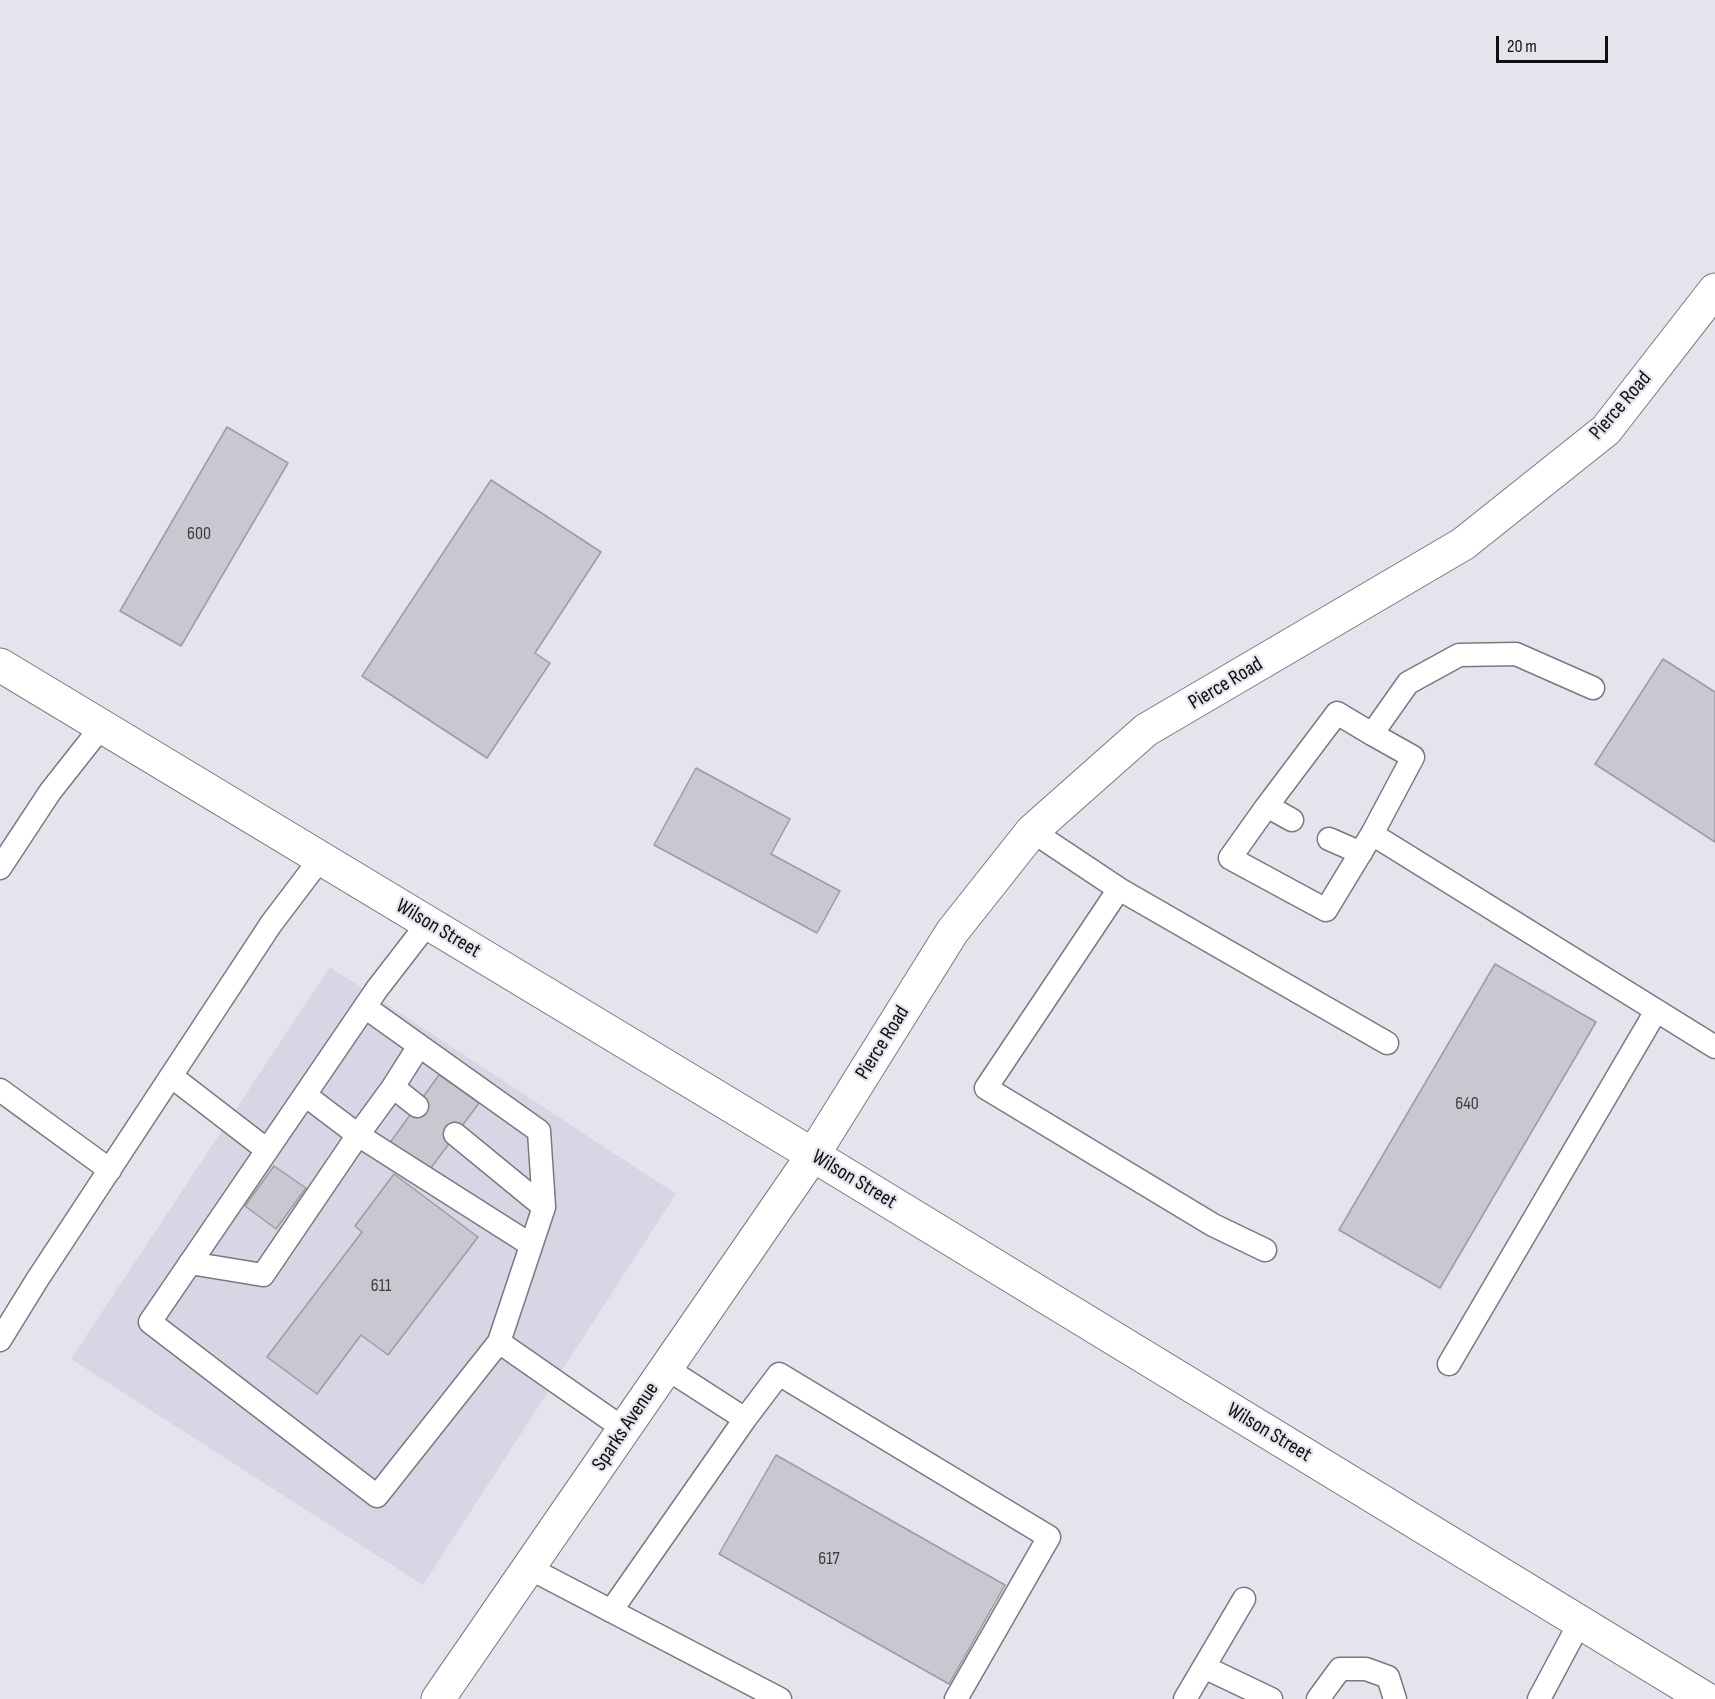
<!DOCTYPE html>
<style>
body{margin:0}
#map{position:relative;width:1715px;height:1699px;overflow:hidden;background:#e5e3eb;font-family:"Sofia Sans Condensed",sans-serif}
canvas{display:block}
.scale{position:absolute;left:1496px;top:36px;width:112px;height:27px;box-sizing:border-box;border:3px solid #0f0e11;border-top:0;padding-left:8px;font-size:18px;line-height:21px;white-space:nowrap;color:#0f0e11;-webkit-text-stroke:4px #e5e3eb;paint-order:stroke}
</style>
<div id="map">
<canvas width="1715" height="1699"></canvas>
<div class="scale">20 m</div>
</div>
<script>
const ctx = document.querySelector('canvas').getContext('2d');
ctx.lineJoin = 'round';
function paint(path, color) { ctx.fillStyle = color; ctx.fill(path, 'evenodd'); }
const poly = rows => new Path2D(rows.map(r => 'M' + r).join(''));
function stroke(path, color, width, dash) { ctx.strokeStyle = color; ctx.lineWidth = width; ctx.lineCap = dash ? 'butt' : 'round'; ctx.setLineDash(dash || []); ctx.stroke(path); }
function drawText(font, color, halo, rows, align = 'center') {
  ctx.font = font + ' "Sofia Sans Condensed",sans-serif'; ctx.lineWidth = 4.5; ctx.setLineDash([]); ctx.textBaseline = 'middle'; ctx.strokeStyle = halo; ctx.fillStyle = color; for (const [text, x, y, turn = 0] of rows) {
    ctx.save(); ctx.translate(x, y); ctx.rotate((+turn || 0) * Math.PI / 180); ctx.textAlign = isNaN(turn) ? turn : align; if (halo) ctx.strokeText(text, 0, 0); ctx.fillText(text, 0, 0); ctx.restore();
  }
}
const built = poly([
 [330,967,676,1194,423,1585,71,1359]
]);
const building = poly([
 [227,427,288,463,181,646,120,611,227,427],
 [491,480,601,552,535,653,550,663,487,758,362,676,491,480],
 [1663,659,1715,692,1715,842,1595,764,1663,659],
 [696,768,790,819,771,854,840,891,817,933,654,845,696,768],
 [1495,964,1596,1022,1440,1288,1339,1230,1495,964],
 [439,1075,479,1103,428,1172,389,1144,439,1075],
 [274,1166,306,1188,276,1229,245,1206,274,1166],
 [394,1174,478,1237,388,1355,361,1335,317,1394,267,1357,362,1232,355,1226,394,1174],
 [776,1455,1005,1585,949,1684,719,1554,776,1455]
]);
const lane = poly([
 [1593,688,1516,654,1459,655,1408,683,1372,734,1337,713,1267,806,1230,858,1326,910,1372,834,1715,1047],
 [1372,734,1413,757,1372,834],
 [1267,806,1292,820],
 [1032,831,1119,889],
 [1329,839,1361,853],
 [0,868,50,792,102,726],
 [428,923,377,989,150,1322,377,1496,499,1342,624,1429],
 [365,1007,539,1131,544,1207,499,1342],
 [171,1076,267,1150],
 [393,1087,419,1046],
 [0,1090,110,1170],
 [305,1095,358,1135,393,1087,417,1106],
 [455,1134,544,1207],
 [1265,1250,1213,1225,986,1088,1119,889,1387,1043],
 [190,1263,263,1275,358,1135,531,1245],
 [0,1340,37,1280,271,924,321,858],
 [1449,1364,1656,1011],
 [666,1368,745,1419,779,1374,1049,1537,956,1699],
 [529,1568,780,1699],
 [611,1611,745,1419],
 [1204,1667,1271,1699],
 [1185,1699,1244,1599],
 [1318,1699,1340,1669,1366,1669,1388,1677,1395,1699],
 [1539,1699,1580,1622]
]);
const street = poly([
 [438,1699,813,1155]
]);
const secondary = poly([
 [813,1155,952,932,1032,831,1146,730,1463,544,1606,430,1715,290]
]);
const primary = poly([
 [0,665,813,1155,1706,1699]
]);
const numberNames = [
 ["600",199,534],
 ["640",1467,1104],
 ["611",381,1286],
 ["617",829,1559]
];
const streetNames = [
 ["Pierce Road",1621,406,-49],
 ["Pierce Road",1226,684,-31],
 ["Wilson Street",438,929,31],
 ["Pierce Road",883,1043,-58],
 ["Wilson Street",854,1180,31],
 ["Sparks Avenue",626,1427,-56],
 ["Wilson Street",1269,1433,31]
];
paint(built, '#d9d5e5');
paint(building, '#c9c7cf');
stroke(building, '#9d9ba3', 1.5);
stroke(lane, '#7a7880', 25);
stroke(street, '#7a7880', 35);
stroke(secondary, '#7a7880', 35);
stroke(primary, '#7a7880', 35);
stroke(lane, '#fff', 22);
stroke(street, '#fff', 33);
stroke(secondary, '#fff', 33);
stroke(primary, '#fff', 33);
drawText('18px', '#3e3c40', null, numberNames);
drawText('21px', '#0f0e11', '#e5e3eb', streetNames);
</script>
